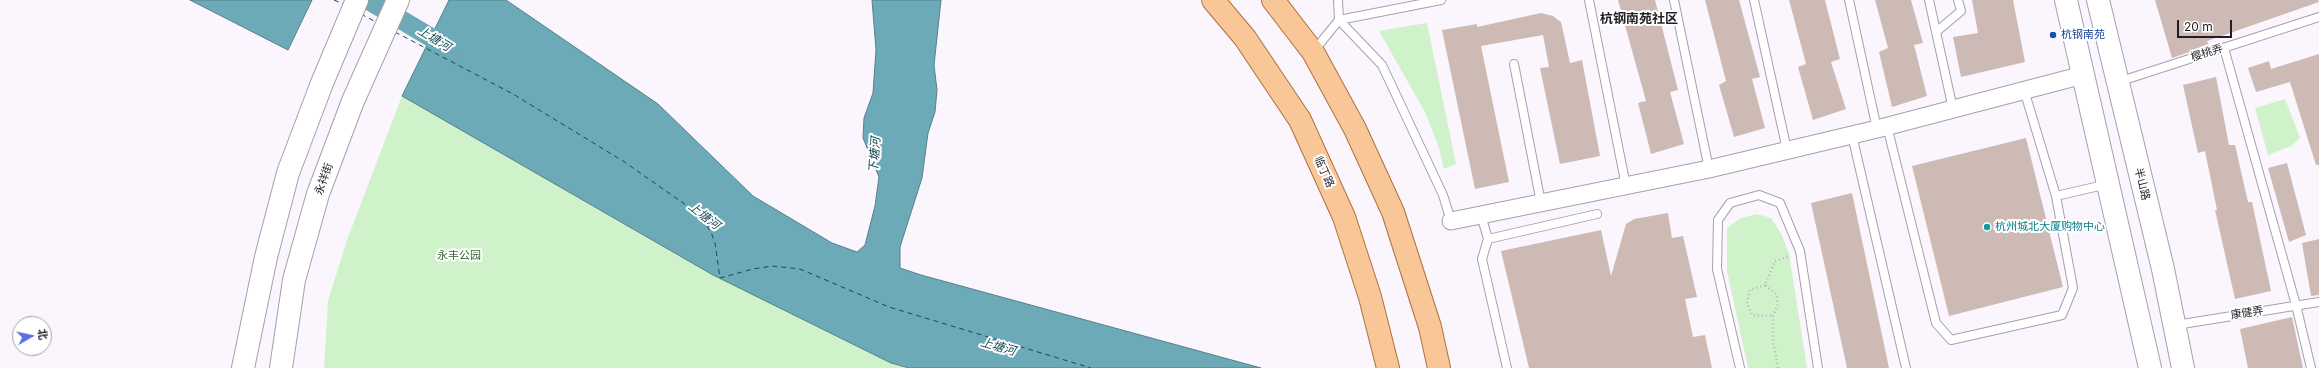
<!DOCTYPE html>
<meta charset="utf-8">
<style>
body{margin:0}
#map{position:relative;width:2319px;height:368px;overflow:hidden;background:#fbf5fe;font-family:Inter,"Noto Sans SC",sans-serif}
canvas{display:block}
.north{position:absolute;left:12px;top:316px;width:40px;height:40px;box-sizing:border-box;background:#fff;border:1px solid #a6a5a7;border-radius:50%;rotate:81deg;font-size:11px;font-weight:700;line-height:16px;text-align:center;color:#211e24}
.north::after{content:'';display:block;margin:auto;width:14px;height:18px;background:#5f6ce4;clip-path:polygon(50% 0,100% 100%,50% 72%,0 100%)}
.scale{position:absolute;left:2177px;top:20px;width:55px;height:18px;box-sizing:border-box;border:2px solid #211e24;border-top:0;padding-left:5px;font-size:12px;line-height:14px;white-space:nowrap;color:#211e24;-webkit-text-stroke:3px #fff;paint-order:stroke}
</style>
<div id="map">
<canvas width="2319" height="368"></canvas>
<div class="north">北</div>
<div class="scale">20 m</div>
</div>
<script>
const ctx = document.querySelector('canvas').getContext('2d');
ctx.lineJoin = 'round';
function paint(path, color) { ctx.fillStyle = color; ctx.fill(path, 'evenodd'); }
const poly = rows => new Path2D(rows.map(r => 'M' + r).join(''));
function stroke(path, color, width, dash) { ctx.strokeStyle = color; ctx.lineWidth = width; ctx.lineCap = dash ? 'butt' : 'round'; ctx.setLineDash(dash || []); ctx.stroke(path); }
function drawText(font, color, halo, rows, align = 'center') {
  ctx.font = font + ' Inter,"Noto Sans SC",sans-serif'; ctx.lineWidth = 4; ctx.setLineDash([]); ctx.textBaseline = 'middle'; ctx.strokeStyle = halo; ctx.fillStyle = color; for (const [text, x, y, turn = 0] of rows) {
    ctx.save(); ctx.translate(x, y); ctx.rotate((+turn || 0) * Math.PI / 180); ctx.textAlign = isNaN(turn) ? turn : align; if (halo) ctx.strokeText(text, 0, 0); ctx.fillText(text, 0, 0); ctx.restore();
  }
}
const green = poly([
 [1427,23,1456,164,1444,169,1439,148,1425,112,1379,31],
 [402,96,713,275,891,363,908,368,324,368,328,301,347,240],
 [2285,99,2300,138,2291,146,2268,155,2255,108],
 [1757,214,1771,218,1782,235,1789,254,1807,368,1748,368,1727,271,1727,228,1741,218]
]);
const water = poly([
 [190,0,312,0,288,50,190,0],
 [449,0,506,0,658,104,753,196,832,243,857,252,865,245,875,206,879,177,863,138,864,118,873,93,876,50,872,0,941,0,934,65,937,90,935,112,928,133,922,178,900,247,900,268,921,275,1261,368,909,368,891,363,713,275,402,96,449,0]
]);
const canal = poly([
 [368,0,452,50]
]);
const ferry = poly([
 [334,0,343,4],
 [361,14,376,22],
 [395,32,513,94,623,161,686,205,698,214,711,232,715,243,720,278,753,269,772,266,800,269,889,307,1091,368]
]);
const building = poly([
 [1618,0,1655,0,1678,90,1670,92,1684,144,1651,154,1638,103,1646,101],
 [1705,0,1739,0,1760,77,1752,79,1765,128,1734,137,1719,85,1726,81],
 [1789,0,1825,0,1840,59,1831,62,1846,109,1813,120,1798,67,1806,64],
 [1875,0,1911,0,1923,43,1914,45,1927,96,1892,107,1879,52,1888,48],
 [1972,0,2013,0,2025,62,1961,77,1953,37,1978,33],
 [2155,0,2318,0,2319,2,2207,41,2209,45,2172,58],
 [1541,13,1553,16,1561,22,1570,63,1582,60,1600,156,1560,164,1540,68,1549,67,1543,35,1481,46,1509,182,1475,189,1442,30,1477,24,1477,27],
 [2319,54,2319,165,2316,165,2290,82,2256,92,2248,68,2269,61,2271,69],
 [2216,77,2229,145,2235,145,2248,202,2252,202,2271,291,2235,299,2215,210,2217,210,2205,151,2198,153,2183,85],
 [2026,138,2063,287,1949,316,1912,166],
 [2287,163,2306,235,2289,242,2268,168],
 [1852,193,1889,368,1847,368,1811,203],
 [1668,213,1672,238,1683,236,1697,297,1685,299,1693,337,1705,335,1712,368,1529,368,1501,251,1601,230,1611,276,1626,224,1634,219],
 [2319,239,2319,295,2311,296,2302,243],
 [2292,317,2303,368,2248,368,2240,329]
]);
const path = poly([
 [1765,285,1750,290,1747,303,1752,315,1773,316],
 [1778,368,1773,341,1773,316,1778,304,1776,294,1765,285,1775,261,1789,256]
]);
const lane = poly([
 [1338,0,1339,20,1382,65,1443,195,1451,221],
 [1589,0,1626,186],
 [1674,0,1709,169],
 [1754,0,1787,150],
 [1849,0,1877,129],
 [1929,0,1953,109],
 [1936,32,1961,11,1958,0],
 [2224,48,2296,305,2311,368],
 [1313,52,1339,20,1441,0],
 [1514,64,1541,203],
 [2118,82,2319,17],
 [2024,90,2056,196,2108,184],
 [1887,126,1936,323,1951,340,2062,315,2073,288,2056,196],
 [1852,135,1906,368],
 [1481,215,1488,239],
 [2176,325,2319,302],
 [1507,368,1482,259,1488,239,1597,214],
 [1740,368,1717,269,1718,220,1730,203,1759,195,1780,203,1800,251,1818,368]
]);
const street = poly([
 [1451,221,1709,169,1877,129,2083,75]
]);
const secondary = poly([
 [2066,0,2150,368],
 [2098,0,2163,269,2183,368],
 [243,368,266,257,288,173,322,83,357,0],
 [281,368,294,280,318,194,353,101,398,0]
]);
const primary = poly([
 [1213,0,1245,38,1300,120,1344,217,1370,297,1388,368],
 [1273,0,1313,52,1355,129,1393,212,1430,327,1439,368]
]);
const markers = [
 [2053,35,4,"#1a4fb4"],
 [1987,227,4,"#0f9aa8"]
];
const transitNames = [
 ["杭钢南苑",2061,35]
];
const streetNames = [
 ["樱桃弄",2207,53,-18],
 ["临丁路",1324,172,66],
 ["永祥街",324,179,-70],
 ["半山路",2142,184,76],
 ["康健弄",2247,313,-9]
];
const cultureNames = [
 ["杭州城北大厦购物中心",1995,227]
];
const parkNames = [
 ["永丰公园",459,256]
];
const waterNames = [
 ["上塘河",434,39,31],
 ["下塘河",875,155,-86],
 ["上塘河",704,216,38],
 ["上塘河",998,347,16]
];
const quarterNames = [
 ["杭钢南苑社区",1639,19]
];
paint(green, '#cff2ca');
paint(water, '#6daab7');
stroke(water, '#56808b', 1);
stroke(canal, '#6daab7', 19);
stroke(ferry, '#144b54', 1, [5, 4]);
paint(building, '#cdbab5');
stroke(lane, '#a79fad', 10);
stroke(street, '#a79fad', 19);
stroke(secondary, '#a79fad', 24);
stroke(primary, '#ab7241', 24);
stroke(path, '#b8b3bb', 2.5, [1, 3]);
stroke(lane, '#fff', 8);
stroke(street, '#fff', 17);
stroke(secondary, '#fff', 22);
stroke(primary, '#f9c697', 22);
for (const [x, y, r, color] of markers) { const dot = new Path2D(); dot.arc(x, y, r, 0, 2 * Math.PI); ctx.fillStyle = color; ctx.fill(dot); stroke(dot, '#fff', 1.5); }
drawText('11px', '#164399', '#fff', transitNames, 'left');
drawText('11px', '#211e24', '#fff', streetNames);
drawText('11px', '#0d838f', '#fff', cultureNames, 'left');
drawText('11px', '#35632f', '#fff', parkNames);
drawText('italic 12px', '#144b54', '#fff', waterNames);
drawText('bold 13px', '#211e24', '#fff', quarterNames);
</script>
